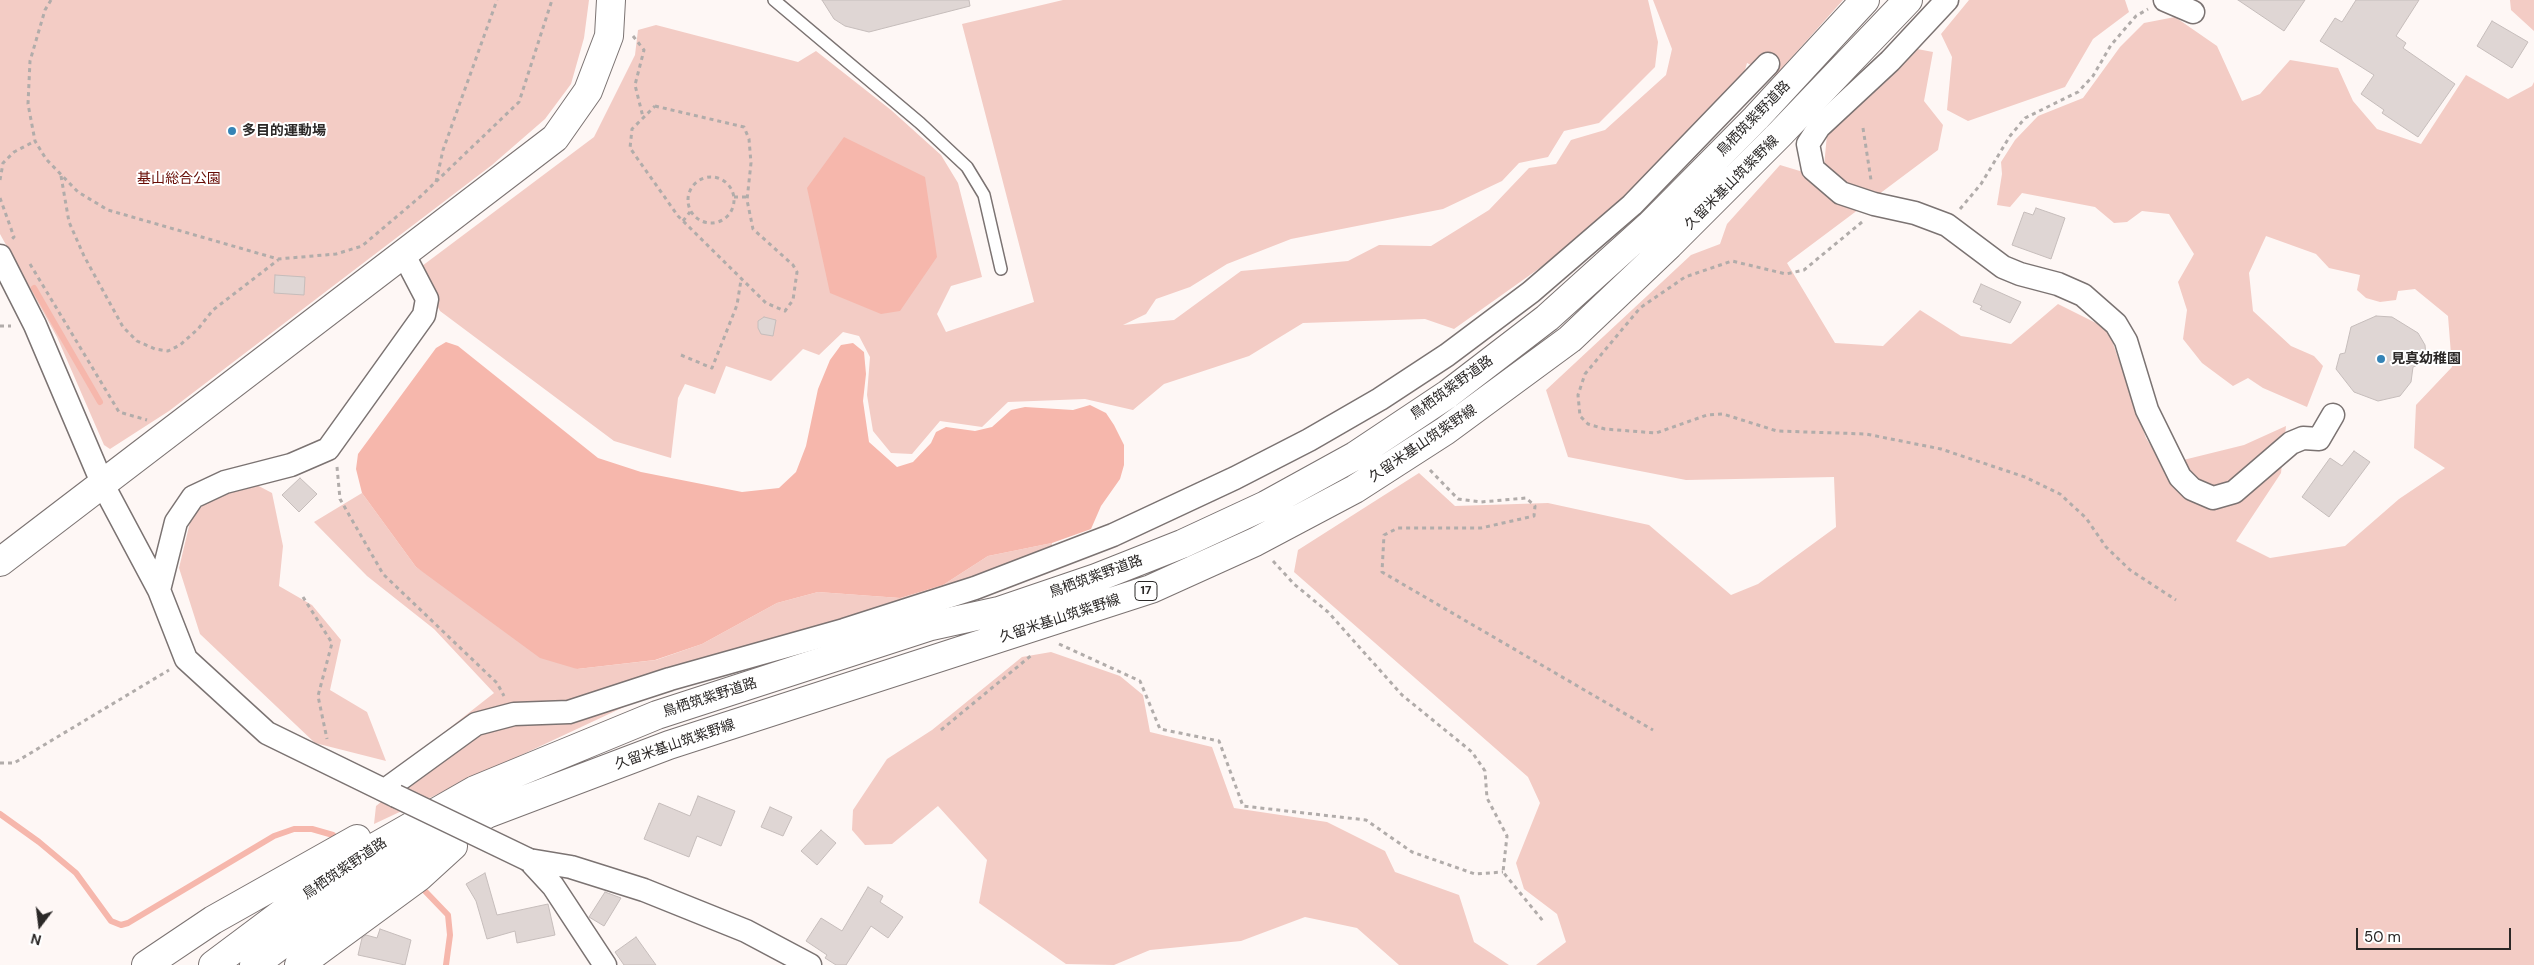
<!DOCTYPE html>
<meta charset="utf-8">
<style>
body{margin:0}
#map{position:relative;width:2534px;height:965px;overflow:hidden;background:#fef7f5;font-family:"DM Sans",sans-serif}
canvas{display:block}
.north{position:absolute;left:15px;top:900px;width:50px;height:50px;-webkit-text-stroke:4px #fff;paint-order:stroke;rotate:195deg;font-size:14px;font-weight:700;line-height:20px;text-align:center;color:#2b2827}
.north::after{content:'';display:block;margin:auto;width:18px;height:22px;background:#2b2827;clip-path:polygon(50% 0,100% 100%,50% 72%,0 100%)}
.scale{position:absolute;left:2356px;top:928px;width:155px;height:22px;box-sizing:border-box;border:2px solid #2b2827;border-top:0;padding-left:6px;font-size:15px;line-height:18px;white-space:nowrap;color:#2b2827;-webkit-text-stroke:4px #fff;paint-order:stroke}
</style>
<div id="map">
<canvas width="2534" height="965"></canvas>
<div class="north">N</div>
<div class="scale">50 m</div>
</div>
<script>
const ctx = document.querySelector('canvas').getContext('2d');
ctx.lineJoin = 'round';
function paint(path, color) { ctx.fillStyle = color; ctx.fill(path, 'evenodd'); }
const poly = rows => new Path2D(rows.map(r => 'M' + r).join(''));
function stroke(path, color, width, dash) { ctx.strokeStyle = color; ctx.lineWidth = width; ctx.lineCap = dash ? 'butt' : 'round'; ctx.setLineDash(dash || []); ctx.stroke(path); }
function drawText(font, color, halo, rows, align = 'center') {
  ctx.font = font + ' "DM Sans","Noto Sans JP",sans-serif'; ctx.lineWidth = 4; ctx.setLineDash([]); ctx.textBaseline = 'middle'; ctx.strokeStyle = halo; ctx.fillStyle = color; for (const [text, x, y, turn = 0] of rows) {
    ctx.save(); ctx.translate(x, y); ctx.rotate((+turn || 0) * Math.PI / 180); ctx.textAlign = isNaN(turn) ? turn : align; if (halo) ctx.strokeText(text, 0, 0); ctx.fillText(text, 0, 0); ctx.restore();
  }
}
const green = poly([
 [0,0,589,0,584,38,571,84,545,119,492,165,169,411,110,449,104,445,57,337,0,234],
 [1063,0,1648,0,1658,42,1655,67,1599,123,1564,131,1548,157,1519,163,1502,181,1443,209,1291,239,1227,264,1190,287,1156,299,1146,314,1123,325,1174,320,1241,271,1348,261,1379,245,1431,246,1489,210,1529,168,1556,164,1571,140,1605,130,1666,75,1672,49,1653,0,1843,0,1775,76,1747,63,1741,84,1645,180,1551,260,1454,329,1425,319,1303,323,1249,356,1164,384,1133,410,1085,399,1008,402,982,427,940,421,912,454,891,453,873,431,867,395,870,357,859,336,843,332,819,355,803,349,771,381,726,366,715,394,685,384,678,398,671,458,614,441,440,311,418,269,594,137,635,55,638,30,656,25,798,62,816,51,891,110,941,155,958,183,982,277,951,286,937,314,946,332,1034,302,962,24],
 [1969,0,2125,0,2129,12,2093,39,2065,87,1968,121,1947,110,1952,57,1941,34],
 [2510,0,2534,0,2534,31,2511,10],
 [2175,17,2217,46,2242,101,2260,94,2290,60,2338,68,2353,101,2377,129,2421,144,2466,75,2508,99,2532,86,2534,82,2534,965,1536,965,1566,942,1557,914,1524,889,1516,863,1540,803,1528,777,1294,572,1298,550,1419,473,1455,506,1548,503,1649,525,1731,595,1758,584,1836,527,1834,477,1686,480,1568,457,1546,390,1691,255,1720,244,1727,224,1780,165,1823,178,1827,134,1912,48,1933,52,1924,101,1943,125,1938,150,1787,263,1835,343,1883,346,1920,310,1961,336,2011,344,2058,304,2108,329,2146,438,2163,465,2244,445,2286,426,2281,473,2236,541,2270,558,2345,546,2399,499,2445,468,2414,448,2416,405,2452,367,2448,316,2415,289,2398,291,2396,300,2380,302,2366,298,2357,290,2360,275,2329,268,2316,254,2266,236,2249,273,2253,311,2291,346,2314,356,2323,366,2307,407,2263,388,2248,378,2233,386,2202,363,2183,339,2187,310,2178,282,2194,254,2169,214,2142,211,2127,222,2114,223,2095,207,2022,193,2010,207,1997,205,2002,174,2001,162,2015,140,2038,116,2083,98,2120,47,2144,23],
 [253,483,272,493,283,546,279,586,312,605,341,640,330,690,367,712,386,761,315,743,200,634,179,568,191,518,209,499],
 [362,493,416,567,577,669,656,660,702,644,777,603,818,592,900,598,943,585,988,556,1052,543,1051,565,673,684,374,824,376,806,414,775,410,759,494,693,434,629,367,576,314,522],
 [1051,652,1120,676,1143,695,1150,732,1212,747,1234,808,1327,822,1385,851,1395,872,1459,895,1474,942,1509,965,1399,965,1357,928,1305,917,1241,941,1150,950,1114,965,1066,964,979,903,987,860,938,806,892,844,865,845,852,830,853,810,887,759,932,730,1022,657]
]);
const water = poly([
 [844,137,925,177,937,257,900,311,881,314,830,293,807,188],
 [446,342,458,346,598,458,641,472,742,492,779,488,796,472,806,446,818,389,830,360,841,345,853,343,864,352,866,374,863,401,869,442,897,467,913,462,931,443,936,432,946,427,975,431,992,427,1011,410,1025,407,1073,410,1090,405,1106,413,1114,425,1124,445,1124,465,1120,479,1101,506,1091,529,1052,543,988,556,943,585,900,598,818,592,777,603,702,644,655,660,577,669,540,658,416,567,362,493,356,469,358,454,436,348]
]);
const stream = poly([
 [34,288,100,402],
 [0,814,39,842,76,873,111,921,121,925,128,923,274,836,294,829,312,829,333,835],
 [424,890,448,915,450,935,446,965]
]);
const building = poly([
 [822,0,969,0,970,6,869,32,845,26,834,19,822,0],
 [2238,0,2305,0,2284,31,2238,0],
 [2356,0,2419,0,2396,36,2406,43,2403,48,2455,84,2418,137,2382,113,2384,110,2361,94,2374,75,2320,41,2335,18,2342,22,2356,0],
 [2492,21,2528,42,2512,68,2477,46,2492,21],
 [2036,208,2065,218,2051,259,2012,245,2024,212,2033,215,2036,208],
 [275,275,305,277,304,295,274,293,275,275],
 [1981,284,2021,302,2010,323,1980,309,1982,306,1973,302,1981,284],
 [2376,316,2392,317,2418,333,2425,345,2426,355,2420,364,2413,367,2411,382,2400,396,2378,401,2354,392,2336,369,2340,354,2345,353,2351,327,2376,316],
 [764,317,776,320,773,336,761,334,758,328,758,321,764,317],
 [2354,451,2370,462,2329,517,2302,497,2330,458,2342,466,2354,451],
 [300,478,317,494,299,512,282,495,300,478],
 [698,796,735,811,721,846,697,836,689,857,644,839,659,803,690,816,698,796],
 [770,807,792,817,783,836,761,827,770,807],
 [821,830,836,843,817,865,801,851,821,830],
 [485,873,497,915,548,904,555,935,517,943,515,931,487,939,476,901,466,884,485,873],
 [868,887,883,896,880,902,903,917,888,938,871,926,846,965,836,965,825,958,827,955,806,941,821,918,842,931,868,887],
 [605,892,621,898,604,926,589,917,605,892],
 [380,929,411,940,405,965,358,955,362,938,366,935,377,938,380,929],
 [636,937,656,965,624,965,615,952,636,937]
]);
const path = poly([
 [51,0,45,10,30,61,28,104,35,141,46,159,78,192,108,210,278,259,336,254,362,246,421,196,519,102,552,0],
 [633,36,644,50,635,85,643,117],
 [655,106,744,127,749,139,751,163,747,200,753,229,793,265,797,272,793,300,785,311,766,303,678,216,630,148,632,129,655,106],
 [1863,128,1871,180],
 [61,176,69,222,84,256,123,327,137,341,155,349,168,351,180,345,198,329,213,310,278,260],
 '688 200a23 23 0 1 1 46 0a23 23 0 1 1-46 0Z',
 [0,180,3,163,14,152,35,141],
 [436,182,443,150,497,0],
 [734,197,747,197],
 [0,198,14,237,12,239],
 [1960,209,1981,184,2010,136,2025,118,2078,92,2093,76,2111,45,2136,16,2148,9],
 [683,221,690,212],
 [1862,222,1804,270,1786,274,1732,261,1685,277,1640,308,1585,374,1578,395,1580,416,1588,424,1605,429,1656,433,1707,415,1723,414,1777,431,1866,434,1941,449,2025,477,2060,494,2086,518,2106,547,2130,570,2176,600],
 [30,264,119,412,147,420],
 [0,326,11,326],
 [681,355,712,368,737,305,741,280],
 [337,467,340,499,383,574,497,683,504,696],
 [1430,470,1458,499,1481,502,1526,498,1535,506,1534,516,1481,528,1398,528,1384,535,1382,572,1653,730],
 [1273,561,1294,584,1328,612,1402,695,1472,752,1485,771,1487,798,1507,836,1503,872,1543,921],
 [303,597,332,643,318,696,327,739],
 [1059,644,1140,681,1160,729,1219,741,1243,806,1366,820,1412,852,1475,874,1503,872],
 [941,730,1033,654],
 [0,763,14,763,169,670]
]);
const service = poly([
 [774,0,920,123,967,167,984,195,1001,269]
]);
const minor = poly([
 [1947,0,1890,61,1819,127,1808,144,1813,169,1841,193,1874,204,1915,213,1947,225,2003,267,2020,274,2058,284,2083,295,2116,324,2126,341,2147,410,2180,477,2192,489,2213,498,2234,492,2291,443,2303,438,2319,439,2333,415],
 [2165,0,2193,12],
 [0,256,35,325,103,485,159,590,186,659,267,733,396,796],
 [159,590,176,522,193,497,225,482,291,465,328,449,424,315,427,299,404,255],
 [385,790,476,724,514,714,569,712,670,679,844,630,975,588,1113,535,1235,478,1309,440,1380,399,1447,355,1531,292,1632,205,1768,64],
 [529,860,571,867,644,890,746,931,810,965],
 [529,860,553,886,605,965]
]);
const tertiary = poly([
 [0,562,555,138,588,91,609,36,611,0]
]);
const primary = poly([
 [146,965,213,920,357,839],
 [213,965,356,858,475,790,657,715,931,626,999,611,1096,578,1182,544,1266,505,1355,456,1448,394,1547,318,1649,226,1756,118,1865,0],
 [254,965,360,886,487,814,669,745,1151,589,1255,542,1355,489,1445,431,1570,339,1669,245,1780,134,1908,0],
 [299,965,419,877,453,846]
]);
const minorBridge = poly([
 [396,796,529,860]
]);
const markers = [
 [232,131,5,"#3584b6"],
 [2381,359,5,"#3584b6"]
];
const shields = [
 [1146,591,22]
];
const shieldNames = [
 ["17",1146,591]
];
const streetNames = [
 ["鳥栖筑紫野道路",1754,119,-46],
 ["久留米基山筑紫野線",1732,183,-45],
 ["鳥栖筑紫野道路",1452,388,-36],
 ["久留米基山筑紫野線",1423,444,-34],
 ["鳥栖筑紫野道路",1096,577,-20],
 ["久留米基山筑紫野線",1060,619,-18],
 ["鳥栖筑紫野道路",710,698,-18],
 ["久留米基山筑紫野線",675,745,-19],
 ["鳥栖筑紫野道路",345,869,-34]
];
const poiNames = [
 ["多目的運動場",242,131],
 ["見真幼稚園",2391,359]
];
const parkNames = [
 ["基山総合公園",179,179]
];
paint(green, '#f3ccc5');
paint(water, '#f6b7ac');
stroke(stream, '#f6b7ac', 6);
paint(building, '#dfd6d4');
stroke(building, '#c6bdbb', 1);
stroke(service, '#7b7372', 14);
stroke(minor, '#7b7372', 25);
stroke(tertiary, '#7b7372', 30);
stroke(primary, '#7b7372', 30);
stroke(path, '#b1acaa', 3, [4, 4]);
stroke(service, '#fff', 11);
stroke(minor, '#fff', 22);
stroke(tertiary, '#fff', 28);
stroke(primary, '#fff', 28);
stroke(minorBridge, '#7b7372', 25, []);
stroke(minorBridge, '#fff', 22);
for (const [x, y, r, color] of markers) { const dot = new Path2D(); dot.arc(x, y, r, 0, 2 * Math.PI); ctx.fillStyle = color; ctx.fill(dot); stroke(dot, '#fff', 2); }
for (const [x, y, w] of shields) { const box = new Path2D(); box.roundRect(x - w / 2, y - 9.5, w, 19, 4); ctx.fillStyle = '#fff'; ctx.fill(box); stroke(box, '#2b2827', 1); }
drawText('bold 12px', '#2b2827', null, shieldNames);
drawText('14px', '#2b2827', '#fff', streetNames);
drawText('bold 14px', '#2b2827', '#fff', poiNames, 'left');
drawText('14px', '#670c05', '#fff', parkNames);
</script>
